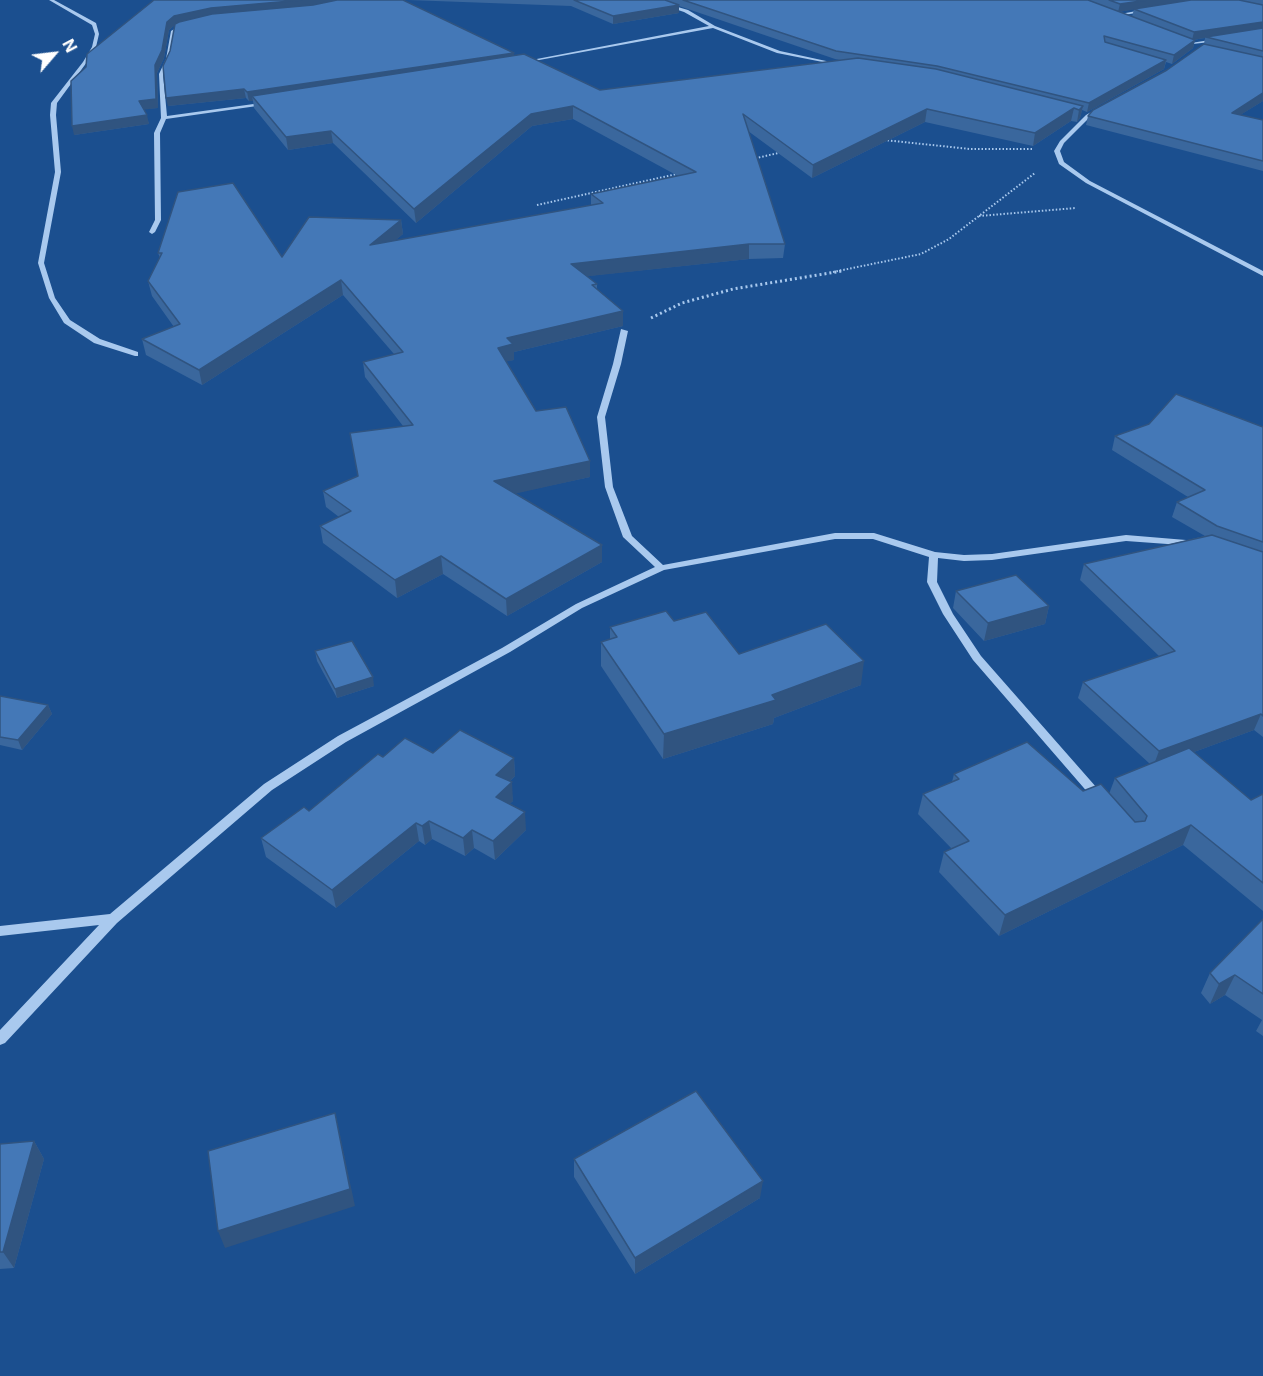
<!DOCTYPE html>
<style>
body{margin:0}
#map{position:relative;width:1263px;height:1376px;overflow:hidden;background:#1b4f8f;font-family:Inter,sans-serif}
canvas{display:block}
.north{position:absolute;left:24px;top:24px;width:60px;height:60px;-webkit-text-stroke:4px #1b4f8f;paint-order:stroke;rotate:62deg;font-size:16px;font-weight:700;line-height:24px;text-align:center;color:#fff}
.north::after{content:'';display:block;margin:auto;width:21px;height:27px;background:#fff;clip-path:polygon(50% 0,100% 100%,50% 72%,0 100%)}
</style>
<div id="map">
<canvas width="1263" height="1376"></canvas>
<div class="north">N</div>
</div>
<script>
const ctx = document.querySelector('canvas').getContext('2d');
ctx.lineJoin = 'round';
const poly = rows => new Path2D(rows.map(r => 'M' + r).join(''));
function stroke(path, color, width, dash) { ctx.strokeStyle = color; ctx.lineWidth = width; ctx.lineCap = dash ? 'butt' : 'round'; ctx.setLineDash(dash || []); ctx.stroke(path); }
function paint(path, color) { ctx.fillStyle = color; ctx.fill(path, 'evenodd'); }
const pathFar1 = poly([
 [884,140,970,149,1032,149],
 [752,159,783,152],
 [537,205,677,174],
 [979,216,1076,208],
 [833,272,921,254,949,239,1035,173]
]);
const path = poly([
 [651,318,682,303,733,289,842,271]
]);
const minor = poly([
 [49,0,54,0,96,23,99,34,96,47,87,62,57,103,56,115,61,172,44,263,55,298,70,320,100,339,138,352,138,356,135,356,94,343,64,323,49,298,38,263,55,172,50,115,51,103,83,62,92,47,95,34,92,25,49,0],
 [648,0,654,0,688,10,715,26,780,51,840,64,838,65,777,53,713,28,523,63,521,62,709,26,684,12,648,0],
 [1147,9,1149,11,1117,16,1115,15,1147,9],
 [184,23,188,24,175,32,170,59,163,74,167,116,268,102,271,104,166,119,160,133,161,220,155,232,152,234,149,232,155,220,154,133,161,118,159,74,166,59,171,31,184,23],
 [1216,39,1218,41,1193,44,1191,43,1216,39],
 [1098,108,1103,109,1090,117,1064,143,1060,151,1064,162,1090,181,1263,271,1263,276,1086,183,1059,164,1054,151,1060,141,1086,115,1098,108],
 [621,329,628,331,621,364,605,417,613,487,632,536,663,565,835,533,874,533,935,552,964,555,992,554,1126,535,1198,541,1200,543,1195,546,1126,541,992,560,964,561,938,558,937,582,953,614,981,656,1104,796,1106,799,1104,802,1096,802,973,660,943,614,927,582,929,557,873,539,835,539,664,570,582,608,510,652,346,742,272,790,117,923,5,1043,0,1045,0,1030,99,925,0,936,0,926,110,914,264,784,338,736,502,648,576,604,655,567,623,537,605,487,597,417,613,364,621,329]
]);
const wall = poly([
 [154,0,514,56,600,90,840,60,835,59,679,6,679,13,613,24,571,6,408,0,1263,0,1263,101,1240,115,1263,120,1263,171,1086,125,1088,116,1167,70,1204,44,1205,38,1193,40,1195,40,1193,48,1172,64,1166,62,1164,69,1087,112,1082,110,1080,118,1077,122,1071,121,1033,146,925,122,812,178,748,131,785,244,783,258,749,259,587,276,597,284,597,290,623,326,514,352,514,360,506,361,536,411,590,461,590,477,515,493,602,545,602,562,507,616,443,574,397,598,323,543,320,526,339,517,326,507,323,491,357,476,403,426,365,377,363,362,394,354,343,295,202,385,146,355,142,339,174,327,152,296,148,281,160,258,158,253,282,257,401,220,403,234,394,241,591,205,591,194,678,176,573,119,532,126,416,223,333,143,288,150,254,108,253,101,249,101,246,98,168,106,170,51,176,24,169,30,164,58,157,73,158,108,144,109,149,124,74,135],
 [1134,9,1132,17,1119,12],
 [1263,427,1263,737,1254,730,1194,752,1251,800,1263,794,1263,911,1183,845,999,936,939,872,944,852,952,849,918,814,923,794,952,782,954,774,1083,791,1109,794,1115,778,1150,764,1078,698,1083,682,1159,656,1080,580,1084,564,1205,536,1172,517,1177,502,1188,497,1112,450,1115,436],
 [956,591,1049,606,1045,624,984,641,953,608],
 [674,621,739,654,861,685,774,718,773,724,663,759,601,666,601,642,610,639,610,627],
 [315,651,374,686,337,698,317,661],
 [0,696,48,705,52,714,22,750,0,745],
 [433,753,514,758,515,776,510,781,513,801,509,804,526,830,495,860,474,848,465,856,432,839,425,845,419,841,336,908,266,857,261,838,309,811,383,757],
 [1263,919,1263,1036,1256,1031,1262,1020,1225,995,1210,1004,1201,993,1210,973],
 [34,1141,44,1159,14,1268,0,1269,0,1144],
 [574,1159,760,1198,635,1274,574,1177]
]);
const shadedWall = poly([
 [302,0,349,0,314,7,176,24,169,30,164,58,157,73,158,108,141,110,139,101,167,22,174,16,211,8],
 [1147,0,1196,0,1118,12,1120,4],
 [679,5,679,13,613,24,613,16],
 [1263,22,1263,30,1206,37,1205,38,1192,40,1194,32],
 [1195,40,1193,48,1172,64,1174,55],
 [514,53,514,61,252,96,253,101,249,101,247,92],
 [1166,60,1164,69,1087,112,1089,103],
 [244,89,246,98,168,106,166,98],
 [1263,93,1263,101,1229,122,1232,113],
 [573,106,573,119,532,126,416,223,414,209,531,114],
 [1083,106,1080,118,1077,122,1079,110],
 [1074,108,1071,121,1033,146,1035,133],
 [927,109,925,122,812,178,813,165],
 [147,115,149,124,74,135,72,126],
 [331,131,333,143,288,150,286,137],
 [401,220,403,234,372,260,370,245],
 [749,244,749,259,572,278,571,264],
 [341,280,343,295,202,385,199,370],
 [623,311,623,326,514,352,514,360,499,363,498,348,507,338],
 [590,461,590,477,496,498,494,481],
 [602,545,602,562,507,616,506,599],
 [441,556,443,574,397,598,395,580],
 [1049,606,1045,624,984,641,988,623],
 [864,661,861,685,774,718,773,724,663,759,664,734],
 [373,677,374,686,337,698,335,689],
 [48,705,52,714,22,750,18,740],
 [1261,714,1254,730,1153,767,1159,751],
 [514,758,515,776,498,793,496,775],
 [512,782,513,801,498,815,496,797],
 [525,812,526,830,495,860,493,841],
 [429,821,432,839,425,845,422,826],
 [416,823,419,841,336,908,332,890],
 [1191,825,1183,845,999,936,1005,915],
 [472,830,474,848,465,856,463,838],
 [1235,975,1225,995,1210,1004,1219,984],
 [335,1113,339,1131,355,1206,225,1248,218,1231],
 [34,1141,44,1159,14,1268,3,1252],
 [763,1181,760,1198,635,1274,635,1258]
]);
const building = poly([
 [154,0,302,0,211,8,174,16,167,22,162,50,155,65,156,99,139,101,147,115,72,126,71,81,86,67,87,54,154,0],
 [337,0,403,0,514,53,247,92,244,89,166,98,163,66,170,51,175,24,179,22,212,14,313,5,337,0],
 [574,0,665,0,679,5,613,16,574,0],
 [683,0,1088,0,1195,40,1174,55,1104,36,1105,42,1166,60,1089,103,937,66,836,51,683,0],
 [1109,0,1147,0,1120,4,1109,0],
 [1191,0,1239,0,1263,5,1263,22,1194,32,1134,9,1191,0],
 [1263,28,1263,51,1206,37,1263,28],
 [1204,44,1263,57,1263,93,1232,113,1263,120,1263,161,1088,116,1093,110,1167,70,1204,44],
 [524,54,600,90,858,58,936,69,1083,106,1079,110,1074,108,1035,133,927,109,813,165,743,114,785,244,749,244,571,264,597,284,592,285,623,311,507,338,513,344,498,348,536,411,566,407,590,461,494,481,602,545,506,599,441,556,395,580,320,526,351,511,323,491,358,476,350,433,413,425,363,362,403,352,341,280,199,370,142,339,180,324,148,281,162,253,158,253,178,192,233,183,282,257,309,217,401,220,370,245,603,203,591,194,696,172,573,106,531,114,414,209,331,131,286,137,252,96,524,54],
 [1176,394,1263,427,1263,542,1217,526,1177,502,1205,490,1115,436,1149,424,1176,394],
 [1212,535,1263,552,1263,716,1261,714,1159,751,1083,682,1175,651,1084,564,1212,535],
 [1016,575,1049,606,988,623,956,591,1016,575],
 [666,611,674,621,706,612,739,654,826,624,864,661,772,695,776,700,664,734,601,642,617,637,610,627,666,611],
 [352,641,373,677,335,689,315,651,352,641],
 [0,696,48,705,18,740,0,737,0,696],
 [460,730,514,758,496,775,512,782,496,797,525,812,493,841,472,830,463,838,429,821,422,826,416,823,332,890,261,838,304,807,309,811,378,754,383,757,405,738,433,753,460,730],
 [1027,742,1083,791,1101,784,1135,822,1145,821,1147,816,1115,778,1189,748,1251,800,1263,794,1263,883,1191,825,1005,915,944,852,969,841,923,794,959,779,954,774,1027,742],
 [1263,919,1263,994,1235,975,1219,984,1210,973,1263,919],
 [696,1091,763,1181,635,1258,574,1159,696,1091],
 [335,1113,350,1189,218,1231,208,1151,335,1113],
 [34,1141,3,1252,0,1252,0,1144,34,1141]
]);
stroke(pathFar1, '#a9c9ee', 2, [1.5, 2]);
stroke(path, '#a9c9ee', 3, [2, 3]);
paint(minor, '#a9c9ee');
paint(wall, '#3a679d');
paint(shadedWall, '#305480');
paint(building, '#4478b7');
stroke(building, '#305480', 1.5);
</script>
